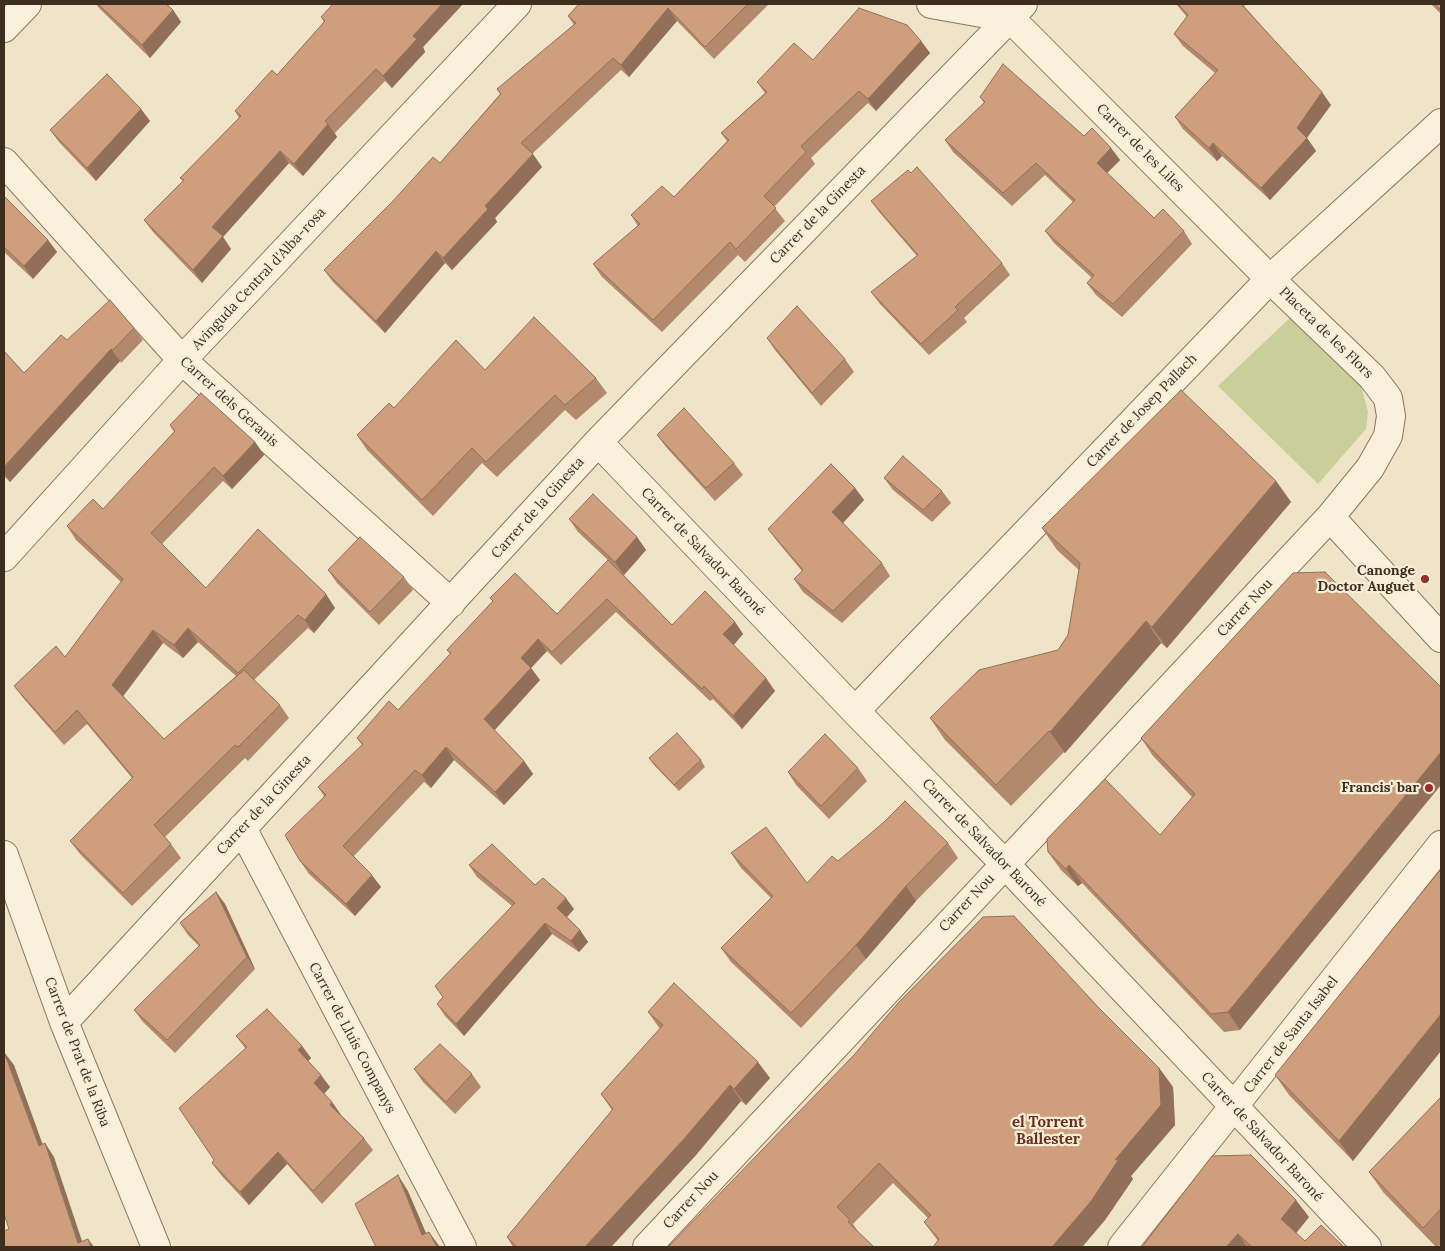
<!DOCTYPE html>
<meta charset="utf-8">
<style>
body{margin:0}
#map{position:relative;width:1445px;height:1251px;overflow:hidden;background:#f0e4c8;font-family:Lora,serif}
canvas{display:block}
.frame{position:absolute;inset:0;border:5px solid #3d2e20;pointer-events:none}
</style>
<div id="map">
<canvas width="1445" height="1251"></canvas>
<div class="frame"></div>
</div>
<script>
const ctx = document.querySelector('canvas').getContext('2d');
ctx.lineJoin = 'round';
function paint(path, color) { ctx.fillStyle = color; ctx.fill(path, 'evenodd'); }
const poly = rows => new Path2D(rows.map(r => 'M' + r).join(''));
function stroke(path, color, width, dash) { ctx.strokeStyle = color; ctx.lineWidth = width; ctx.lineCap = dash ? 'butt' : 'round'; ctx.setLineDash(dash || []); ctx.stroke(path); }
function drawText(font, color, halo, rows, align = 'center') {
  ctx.font = font + ' Lora,serif'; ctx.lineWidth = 4.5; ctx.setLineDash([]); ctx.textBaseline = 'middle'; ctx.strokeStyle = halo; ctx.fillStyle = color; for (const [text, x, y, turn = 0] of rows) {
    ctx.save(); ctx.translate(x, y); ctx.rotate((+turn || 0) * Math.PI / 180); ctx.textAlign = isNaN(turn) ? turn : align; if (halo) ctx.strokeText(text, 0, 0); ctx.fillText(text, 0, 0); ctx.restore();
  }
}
const green = poly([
 [1294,314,1359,377,1368,412,1366,429,1318,484,1218,386]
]);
const street = poly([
 [4,28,27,4],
 [4,162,182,360,451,603],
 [598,442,855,711,1004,863,1367,1247],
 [1330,517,1441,638],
 [4,557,182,360,517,4],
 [855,711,1270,279,1441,123],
 [242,828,462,1247],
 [4,855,64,1022,156,1247],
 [64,1022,598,442,1023,4],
 [647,1247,1330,517,1370,468,1388,436,1391,416,1388,398,1372,377,1270,279,1010,18,931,4],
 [1122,1247,1441,845]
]);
const wall = poly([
 [96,4,170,4,168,6,173,10,181,22,150,58,99,8],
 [333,4,463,4,423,47,425,52,392,88,385,81,335,133,337,137,303,176,289,163,223,237,231,249,202,283,153,232,144,220,183,181,180,178,239,118,235,111,277,75,324,22,321,17],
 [579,4,769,4,714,59,677,21,629,77,621,70,532,154,542,167,495,218,497,222,452,270,445,263,385,333,333,282,324,270,392,202,440,163,500,94,497,89,574,25,568,16],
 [1176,4,1246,4,1244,6,1331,105,1307,138,1316,151,1270,200,1222,156,1217,161,1183,129,1175,117,1215,73,1183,46,1174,34,1187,17],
 [1431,4,1441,4,1441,14],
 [921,41,930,53,876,111,868,103,811,158,815,164,774,207,785,221,745,262,738,255,662,332,602,277,593,264,638,226,631,215,674,197,727,141,721,133,765,93,757,82,813,60],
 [980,97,1084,136,1111,148,1120,160,1107,173,1154,218,1184,231,1192,244,1122,317,1096,295,1087,283,1092,278,1054,243,1045,231,1073,202,1045,175,1012,206,953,152,945,140,984,103],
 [141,109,150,121,96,181,59,142,50,130],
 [4,196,48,240,57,252,33,279,4,252],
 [871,201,1002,263,1010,275,964,318,967,322,929,355,880,304,871,292,917,256,880,213],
 [134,328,143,340,121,363,120,361,10,482,4,476,4,351,24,373,67,340],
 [767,338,845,359,854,372,821,406,775,350],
 [485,370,596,378,607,393,576,420,565,410,497,477,482,463,433,516,367,450,357,435,394,408],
 [170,425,255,442,264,455,232,489,223,481,162,544,206,588,335,608,314,633,308,628,254,680,280,705,289,718,248,761,245,758,165,837,171,844,181,858,132,906,80,854,70,841,132,778,87,724,64,745,24,699,14,686,65,657,121,582,76,540,67,526,103,509,174,432],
 [198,642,236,676,164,739,123,696,163,643,183,658],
 [657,435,734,463,743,475,715,501,666,447],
 [884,478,942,491,951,503,932,522,893,490],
 [1276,481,1291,502,1167,648,1161,643,1065,753,1064,752,1011,806,945,740,930,718,1058,650,1068,635,1079,570,1057,550,1042,528],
 [855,488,864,500,843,523,882,563,890,576,842,623,803,592,794,579,802,571,777,541,768,529],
 [569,519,637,537,646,550,624,575,618,569,672,625,735,622,743,634,733,645,775,691,742,729,713,699,710,701,616,612,561,665,547,651,531,668,540,680,494,730,524,761,533,774,504,805,454,760,431,788,424,782,354,856,381,887,355,916,309,874,300,861,324,796,318,787,362,745,357,738,398,710,450,654,447,650,493,601,490,598,557,614,608,560,578,532],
 [328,570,404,577,413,590,379,625,337,583],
 [1293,573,1240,1030,1224,1032,1082,883,1078,886,1061,870,1048,852,1160,835,1192,797,1153,756,1141,738],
 [649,758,701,760,705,767,679,791,654,765],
 [858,768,867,781,829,819,796,785,788,772],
 [948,843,958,858,916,901,866,959,801,1028,731,962,721,948,771,898,741,868,731,853,807,883,838,861],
 [469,865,535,885,574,909,567,917,580,930,588,942,579,952,552,934,464,1036,445,1016,437,1004,443,997,512,906,477,877],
 [1441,869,1353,1161,1289,1095,1275,1075],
 [216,892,225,904,255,969,175,1053,143,1022,134,1010,199,946,188,935,180,923],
 [1098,1007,1159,1068,1173,1087,1175,1125,1131,1176,1133,1179,1105,1220,1082,1247,933,1247,938,1241,924,1222,928,1218,893,1183,853,1224,859,1233,668,1247],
 [648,1012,770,1078,746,1105,741,1101,696,1155,611,1247,513,1247,507,1237,612,1110,601,1094,660,1029],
 [236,1036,302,1046,311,1058,308,1061,330,1087,324,1094,332,1102,341,1115,364,1138,373,1150,322,1204,287,1164,249,1205,221,1175,212,1163,214,1160,245,1048],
 [414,1069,472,1074,481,1087,455,1114,423,1082],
 [1441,1097,1441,1244,1438,1247,1436,1247,1383,1192,1369,1172],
 [1309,1217,1296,1233,1305,1241,1344,1247,1142,1247]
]);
const shadedWall = poly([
 [442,4,463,4,423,47,425,52,392,88,383,76,413,36],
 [668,8,677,21,629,77,621,65],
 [173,10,181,22,150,58,142,45],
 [921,41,930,53,876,111,868,99],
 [1322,92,1331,105,1305,140,1297,128],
 [141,109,150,121,96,181,87,168],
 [328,124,337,137,303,176,294,164],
 [1307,138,1316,151,1270,200,1261,188],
 [1213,143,1222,156,1217,161,1209,148],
 [1111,148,1120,160,1105,175,1097,163],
 [280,151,289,163,223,237,231,249,202,283,193,270,212,227],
 [533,154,542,167,495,218,497,222,452,270,443,258,485,206],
 [48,240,57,252,33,279,24,266],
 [436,251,445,263,385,333,376,321],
 [111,349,120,361,10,482,4,473,4,467],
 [255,442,264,455,232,489,223,476],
 [1276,481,1291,502,1167,648,1152,627],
 [855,488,864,500,841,525,832,512],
 [637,537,646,550,624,575,615,562],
 [326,594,335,608,314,633,305,620],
 [1146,621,1161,643,1065,753,1050,732],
 [735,622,743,634,732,647,723,634],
 [188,628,198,642,183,658,174,645],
 [153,630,163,643,121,699,112,685],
 [538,639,547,651,531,668,540,680,493,732,484,719,521,658],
 [766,678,775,691,742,729,733,716],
 [446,747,454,760,431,788,422,775],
 [1441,752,1441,785,1240,1030,1228,1012],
 [524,761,533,774,504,805,495,792],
 [1069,865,1082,883,1078,886,1066,869],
 [372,875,381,887,355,916,346,904],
 [906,886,916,901,866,959,856,945],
 [216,892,225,904,255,969,247,957],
 [566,898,574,909,565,919,557,908],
 [545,923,552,934,464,1036,456,1024],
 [580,930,588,942,579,952,571,941],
 [1441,1014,1441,1051,1353,1161,1339,1141],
 [302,1046,311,1058,306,1063,298,1050],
 [4,1052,14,1065,48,1159,39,1146],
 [758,1062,770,1078,746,1105,734,1089],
 [1159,1068,1173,1087,1175,1125,1131,1176,1133,1179,1105,1220,1082,1247,1052,1247,1115,1160],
 [321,1075,330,1087,323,1095,314,1083],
 [730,1085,741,1101,696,1155,611,1247,585,1247],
 [332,1102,341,1115,339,1117,330,1105],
 [45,1143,54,1157,84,1247,78,1243],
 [278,1152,287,1164,249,1205,240,1192],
 [398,1175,408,1191,432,1247,422,1235],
 [1296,1200,1309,1217,1293,1237,1281,1219],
 [429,1232,440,1247,437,1247],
 [1238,1234,1247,1247,1226,1247],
 [88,1239,94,1247,91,1247]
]);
const building = poly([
 [98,4,166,4,173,10,142,45,98,4],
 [333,4,442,4,413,36,417,39,383,76,376,69,325,121,328,124,294,164,280,151,212,227,223,236,193,270,144,220,184,180,180,178,241,116,235,111,272,70,277,75,325,21,321,17,333,4],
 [579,4,748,4,705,47,668,8,621,65,613,58,521,143,533,154,485,206,488,209,443,258,436,251,376,321,324,270,392,202,433,157,440,163,501,94,497,89,576,23,568,16,579,4],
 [1178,4,1241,4,1322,92,1297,128,1307,138,1261,188,1213,143,1209,148,1175,117,1218,70,1174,34,1188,15,1178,4],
 [1435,4,1441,4,1441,10,1435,4],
 [859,8,907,25,921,41,868,99,859,91,801,146,806,152,764,196,776,208,736,249,730,242,653,320,593,264,640,224,631,215,662,186,674,197,729,140,721,133,767,92,757,82,794,43,813,60,859,8],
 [1003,64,1084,136,1092,128,1111,148,1097,163,1154,218,1163,209,1184,231,1113,304,1087,283,1094,275,1045,231,1075,200,1036,163,1003,193,945,140,985,102,980,97,1003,64],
 [107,74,141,109,87,168,50,130,107,74],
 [917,167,1002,263,955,307,958,310,921,344,871,292,918,255,871,201,908,170,911,173,917,167],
 [4,196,48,240,24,266,4,247,4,196],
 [110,300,134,328,113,350,111,349,4,467,4,351,24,373,61,335,67,340,110,300],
 [797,306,845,359,812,393,767,338,797,306],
 [534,317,596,378,565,405,555,395,486,462,472,448,422,500,357,435,389,403,394,408,456,340,485,370,534,317],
 [1181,390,1276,481,1152,627,1146,621,1050,732,1049,731,996,785,930,718,979,670,1058,650,1068,635,1080,563,1042,528,1181,390],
 [201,393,255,442,223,476,214,467,151,533,206,588,258,529,326,594,305,620,298,615,238,673,188,628,174,645,153,630,112,685,164,739,244,670,280,705,238,747,235,745,154,825,171,844,123,893,70,841,133,777,77,710,55,732,14,686,56,646,65,657,123,579,67,526,93,499,103,509,175,431,170,425,201,393],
 [684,408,734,463,706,488,657,435,684,408],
 [903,456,942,491,923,510,884,478,903,456],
 [831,464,855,488,832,512,882,563,833,611,794,579,803,570,768,529,831,464],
 [593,494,637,537,615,562,569,519,593,494],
 [360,537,404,577,370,612,328,570,360,537],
 [608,560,672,625,705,591,735,622,723,634,766,678,733,716,704,686,702,689,607,599,552,652,538,639,521,658,531,668,484,719,524,761,495,792,446,747,422,775,415,770,343,846,372,875,346,904,300,861,285,835,326,795,318,787,363,744,357,738,389,701,398,710,451,653,447,650,493,601,490,598,515,573,557,614,608,560],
 [1325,572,1441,687,1441,752,1228,1012,1211,1014,1069,865,1066,869,1048,852,1047,839,1105,779,1160,835,1195,794,1141,738,1293,573,1325,572],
 [677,733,701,760,674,785,649,758,677,733],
 [825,734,858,768,821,806,788,772,825,734],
 [905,801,948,843,906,886,856,945,791,1013,721,948,773,896,731,853,766,827,807,883,832,856,838,861,883,823,905,801],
 [492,844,535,885,543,878,566,898,557,908,580,930,571,941,545,923,456,1024,437,1004,443,997,435,986,515,903,469,865,492,844],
 [1441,869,1441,1014,1339,1141,1275,1075,1441,869],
 [216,892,247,957,167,1040,134,1010,200,945,180,923,216,892],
 [1014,916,1098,1007,1159,1068,1161,1105,1115,1160,1119,1159,1092,1200,1052,1247,933,1247,939,1239,924,1222,931,1215,879,1163,837,1207,850,1220,848,1222,874,1247,668,1247,854,1055,898,1003,983,917,1014,916],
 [674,983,758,1062,734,1089,730,1085,684,1139,585,1247,517,1247,507,1237,613,1109,601,1094,663,1025,648,1012,674,983],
 [267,1009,302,1046,298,1050,321,1075,314,1083,332,1102,330,1105,364,1138,313,1191,278,1152,240,1192,212,1163,214,1160,179,1108,247,1047,236,1036,267,1009],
 [440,1044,472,1074,446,1102,414,1069,440,1044],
 [4,1052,39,1146,45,1143,78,1243,88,1239,91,1247,4,1247,4,1231,9,1229,4,1214,4,1052],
 [1441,1097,1441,1209,1423,1228,1369,1172,1441,1097],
 [1251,1155,1296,1200,1281,1219,1305,1241,1321,1225,1344,1247,1252,1247,1238,1234,1226,1247,1142,1247,1212,1156,1251,1155],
 [398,1175,422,1235,429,1232,437,1247,376,1247,355,1204,398,1175]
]);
const markers = [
 [1425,579,5,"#9e2a2b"],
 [1429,788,5,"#9e2a2b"]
];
const streetNames = [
 ["Carrer de les Liles",1140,148,45],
 ["Carrer de la Ginesta",818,215,-46],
 ["Avinguda Central d'Alba-rosa",259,279,-47],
 ["Placeta de les Flors",1326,333,44],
 ["Carrer dels Geranis",229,402,42],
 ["Carrer de Josep Pallach",1142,411,-46],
 ["Carrer de la Ginesta",538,508,-48],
 ["Carrer de Salvador Baroné",703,552,46],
 ["Carrer Nou",1245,608,-47],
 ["Carrer de la Ginesta",264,805,-47],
 ["Carrer de Salvador Baroné",984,843,46],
 ["Carrer Nou",967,903,-47],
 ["Carrer de Santa Isabel",1291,1035,-52],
 ["Carrer de Lluís Companys",352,1038,62],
 ["Carrer de Prat de la Riba",77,1052,69],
 ["Carrer de Salvador Baroné",1262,1137,47],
 ["Carrer Nou",691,1200,-47]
];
const poiNames = [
 ["Canonge",1415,571],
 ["Doctor Auguet",1415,587],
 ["Francis' bar",1419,788]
];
const neighbourhoodNames = [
 ["el Torrent",1048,1123],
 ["Ballester",1048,1140]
];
paint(green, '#c9cf9b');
stroke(street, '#8d765c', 30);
stroke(street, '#faf1dc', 28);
paint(wall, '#b2896c');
paint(shadedWall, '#916f58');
paint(building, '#cf9f7d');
stroke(building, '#916f58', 1);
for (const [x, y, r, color] of markers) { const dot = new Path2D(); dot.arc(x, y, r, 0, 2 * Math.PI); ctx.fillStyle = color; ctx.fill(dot); stroke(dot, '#f7eed8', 2); }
drawText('14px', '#3d2e20', '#f7eed8', streetNames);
drawText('bold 14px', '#3d2e20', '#f7eed8', poiNames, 'right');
drawText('bold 15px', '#6b2e1e', '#f7eed8', neighbourhoodNames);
</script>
